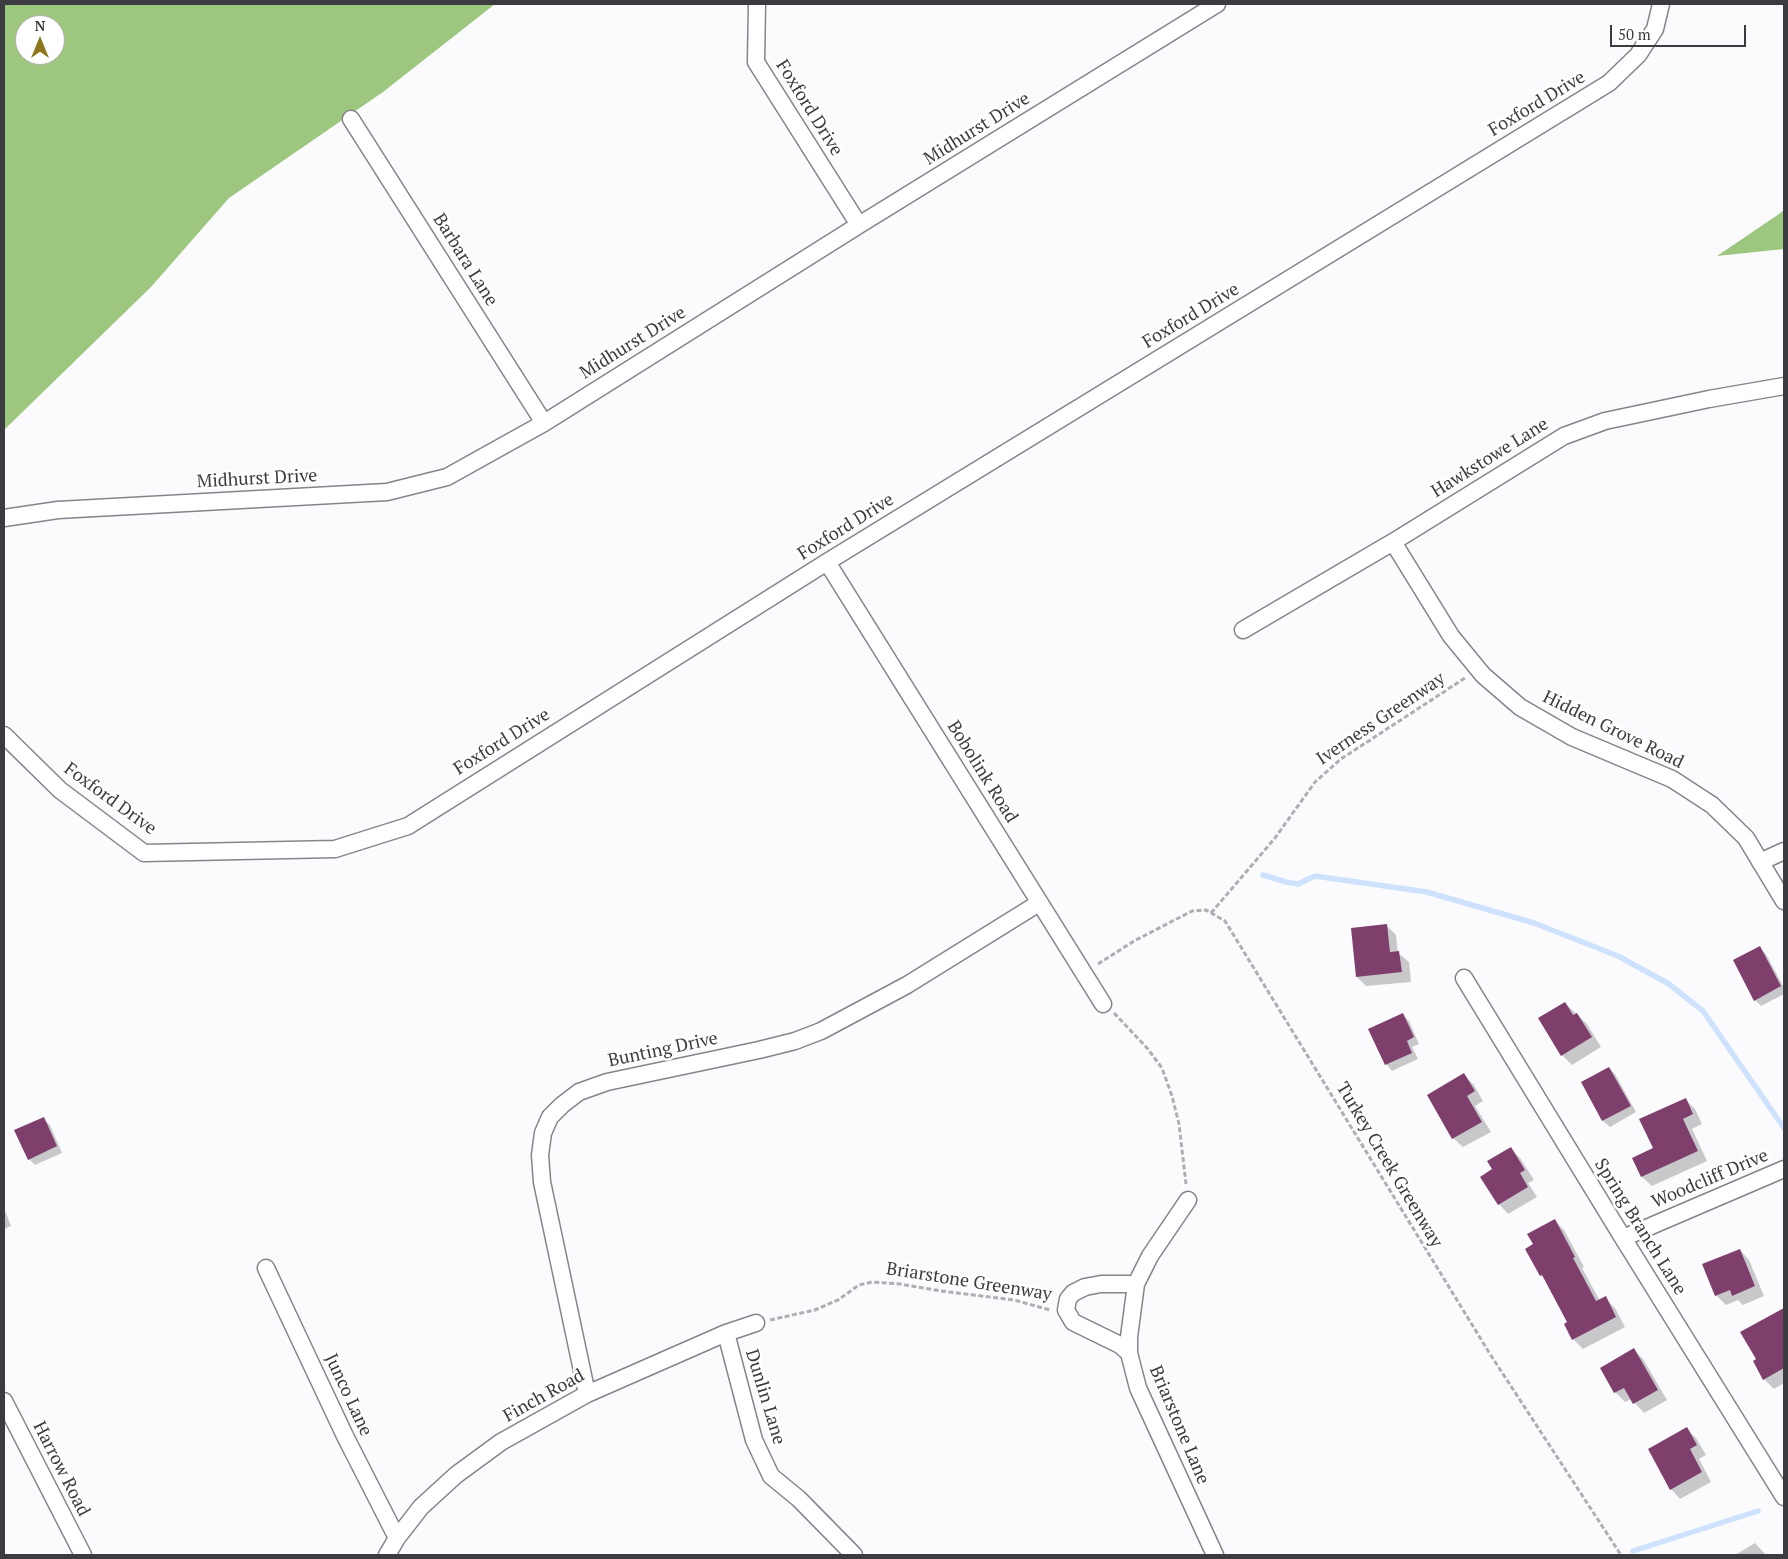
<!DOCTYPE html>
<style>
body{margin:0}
#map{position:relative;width:1788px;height:1559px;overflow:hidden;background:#fbfbfe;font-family:"PT Serif",serif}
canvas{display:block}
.frame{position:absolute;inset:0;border:5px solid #3c3b3f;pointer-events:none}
.north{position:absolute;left:15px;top:15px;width:50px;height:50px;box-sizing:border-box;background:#fff;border:1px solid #b1b1b2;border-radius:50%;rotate:0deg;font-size:14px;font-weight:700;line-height:20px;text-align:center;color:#3c3b3f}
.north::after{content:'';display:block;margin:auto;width:18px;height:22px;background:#8d761b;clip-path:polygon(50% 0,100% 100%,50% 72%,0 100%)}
.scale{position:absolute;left:1610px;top:25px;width:136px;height:22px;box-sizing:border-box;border:2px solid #3c3b3f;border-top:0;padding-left:6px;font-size:15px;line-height:18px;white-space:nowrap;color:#3c3b3f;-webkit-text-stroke:4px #fff;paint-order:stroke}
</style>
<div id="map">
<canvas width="1788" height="1559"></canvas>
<div class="frame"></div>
<div class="north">N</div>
<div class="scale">50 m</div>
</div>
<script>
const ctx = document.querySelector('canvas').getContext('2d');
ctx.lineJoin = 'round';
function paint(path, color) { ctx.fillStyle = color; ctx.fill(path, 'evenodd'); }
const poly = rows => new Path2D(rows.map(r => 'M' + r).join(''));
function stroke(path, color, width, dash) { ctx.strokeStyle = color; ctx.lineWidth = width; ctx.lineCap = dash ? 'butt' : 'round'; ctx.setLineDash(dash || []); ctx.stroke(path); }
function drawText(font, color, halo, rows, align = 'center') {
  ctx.font = font + ' "PT Serif",serif'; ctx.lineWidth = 5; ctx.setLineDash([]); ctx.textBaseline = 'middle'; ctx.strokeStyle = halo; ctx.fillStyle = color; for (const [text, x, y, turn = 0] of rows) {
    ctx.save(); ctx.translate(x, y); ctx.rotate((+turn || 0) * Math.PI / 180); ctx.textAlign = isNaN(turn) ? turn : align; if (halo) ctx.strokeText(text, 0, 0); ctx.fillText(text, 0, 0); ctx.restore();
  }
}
const forest = poly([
 [4,4,495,4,383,92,229,198,151,287,4,430],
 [25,25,55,25,55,55,25,55],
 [1784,210,1784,249,1717,256,1779,214]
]);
const shadow = poly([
 [1386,925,1396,935,1398,953,1409,962,1411,982,1366,986,1357,977],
 [1760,948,1766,954,1784,988,1784,994,1761,1006,1755,1000],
 [1565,1003,1587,1024,1601,1047,1572,1065,1562,1055],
 [1402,1014,1409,1021,1419,1044,1412,1047,1418,1059,1392,1071,1386,1064],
 [1609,1068,1615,1074,1636,1112,1610,1127,1603,1121,1582,1083],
 [1464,1075,1474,1085,1483,1101,1475,1106,1491,1132,1463,1147,1453,1138],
 [1685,1099,1695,1109,1702,1124,1692,1129,1707,1161,1652,1186,1642,1177,1633,1158,1654,1148],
 [43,1119,50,1125,62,1153,35,1165,29,1159],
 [1510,1148,1520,1158,1534,1180,1528,1183,1537,1197,1508,1214,1499,1204,1494,1170],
 [4,1208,11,1226,4,1229],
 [1554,1220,1564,1230,1584,1267,1582,1268,1600,1301,1605,1298,1615,1308,1625,1327,1583,1349,1573,1339,1568,1323,1546,1280,1541,1275,1534,1245],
 [1740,1250,1749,1260,1764,1296,1743,1305,1738,1300,1726,1305,1716,1295],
 [1784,1309,1784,1383,1774,1389,1764,1379,1758,1360,1742,1333],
 [1634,1350,1643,1359,1667,1400,1644,1413,1631,1399,1625,1402,1615,1392,1601,1368],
 [1687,1429,1696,1438,1706,1455,1699,1459,1711,1482,1680,1499,1671,1489],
 [1755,1543,1766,1555,1735,1555]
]);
const stream = poly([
 [1263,875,1286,882,1298,884,1315,876,1427,892,1534,923,1618,956,1669,984,1703,1011,1784,1128],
 [1633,1551,1758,1511]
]);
const building = poly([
 [1387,924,1390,952,1399,951,1402,972,1356,977,1351,928],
 [1760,946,1781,986,1754,1001,1733,960],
 [1565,1002,1573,1015,1577,1013,1592,1037,1561,1056,1538,1018],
 [1403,1013,1414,1037,1407,1041,1412,1053,1385,1065,1368,1029],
 [1609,1067,1631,1106,1602,1121,1581,1082],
 [1464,1073,1475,1091,1467,1096,1482,1122,1452,1139,1427,1095],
 [1686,1098,1693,1114,1683,1119,1698,1151,1641,1177,1632,1158,1653,1148,1639,1119],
 [44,1117,57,1146,28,1160,14,1130],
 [1511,1147,1525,1170,1520,1173,1528,1187,1498,1205,1480,1177,1492,1169,1487,1161],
 [1555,1219,1575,1257,1573,1258,1596,1301,1606,1296,1616,1317,1572,1340,1564,1324,1567,1322,1542,1275,1540,1276,1525,1249,1533,1244,1527,1234],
 [1740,1249,1755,1286,1732,1296,1730,1290,1715,1296,1702,1264],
 [1784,1308,1784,1368,1763,1380,1753,1361,1756,1359,1740,1332],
 [1634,1348,1658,1390,1633,1404,1624,1388,1614,1393,1600,1368],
 [1687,1427,1697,1445,1690,1449,1702,1472,1670,1490,1648,1449]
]);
const path = poly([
 [1211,913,1275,838,1315,782,1341,759,1465,678],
 [1098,964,1134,941,1192,911,1206,910,1225,921,1490,1354,1621,1555],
 [1114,1013,1147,1048,1162,1068,1172,1096,1179,1124,1186,1184],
 [770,1320,815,1310,838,1300,859,1285,872,1282,900,1284,941,1291,1014,1300,1050,1310]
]);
const minor = poly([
 [757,4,756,62,859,225],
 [351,119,544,423],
 [4,518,58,510,387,492,447,477,544,423,859,225,1217,4],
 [1393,542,1451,636,1483,675,1520,707,1572,737,1672,779,1712,805,1746,838,1784,901],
 [827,562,1103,1004],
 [1243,630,1393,542,1564,436,1605,421,1709,399,1784,386],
 [4,735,60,790,144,853,335,849,408,826,827,562,1609,83,1638,55,1655,29,1661,4],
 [1760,862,1784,851],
 [1464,978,1623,1238,1784,1497],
 [1188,1200,1150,1256,1136,1284,1129,1337,1129,1353,1138,1388,1215,1555],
 [1623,1238,1784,1169],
 [266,1268,345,1436,397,1538],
 [726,1333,754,1440,771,1476,799,1499,854,1555],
 [1129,1353,1120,1345,1073,1322,1066,1310,1068,1299,1073,1293,1085,1287,1101,1284,1136,1284],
 [587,1394,542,1182,540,1155,543,1133,550,1117,562,1105,579,1092,607,1082,759,1050,795,1041,821,1031,907,985,1039,903],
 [4,1401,83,1555],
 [387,1555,397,1538,421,1507,456,1475,501,1442,587,1394,726,1333,756,1323]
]);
const streetNames = [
 ["Foxford Drive",1537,104,-31],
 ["Foxford Drive",809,108,58],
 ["Midhurst Drive",977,129,-32],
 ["Barbara Lane",465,260,58],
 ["Foxford Drive",1191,316,-31],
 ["Midhurst Drive",633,343,-32],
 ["Hawkstowe Lane",1490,458,-32],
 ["Midhurst Drive",257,479,-3],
 ["Foxford Drive",846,527,-32],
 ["Iverness Greenway",1381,719,-34],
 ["Hidden Grove Road",1613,730,26],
 ["Foxford Drive",502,742,-32],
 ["Bobolink Road",982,772,58],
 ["Foxford Drive",110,799,36],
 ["Bunting Drive",663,1050,-12],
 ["Turkey Creek Greenway",1389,1165,59],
 ["Woodcliff Drive",1710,1179,-23],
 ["Spring Branch Lane",1640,1227,58],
 ["Briarstone Greenway",969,1282,9],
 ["Junco Lane",348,1395,65],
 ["Finch Road",544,1396,-29],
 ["Dunlin Lane",765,1397,73],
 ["Briarstone Lane",1179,1425,67],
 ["Harrow Road",61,1469,63]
];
paint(forest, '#9dc77f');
paint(shadow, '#0003');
stroke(stream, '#cee2fd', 5.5);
paint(building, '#7f3f6d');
stroke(minor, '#85848c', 19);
stroke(path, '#afaeb2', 3, [5, 2.5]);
stroke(minor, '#fff', 16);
drawText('18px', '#3c3b3f', '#fff', streetNames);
</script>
